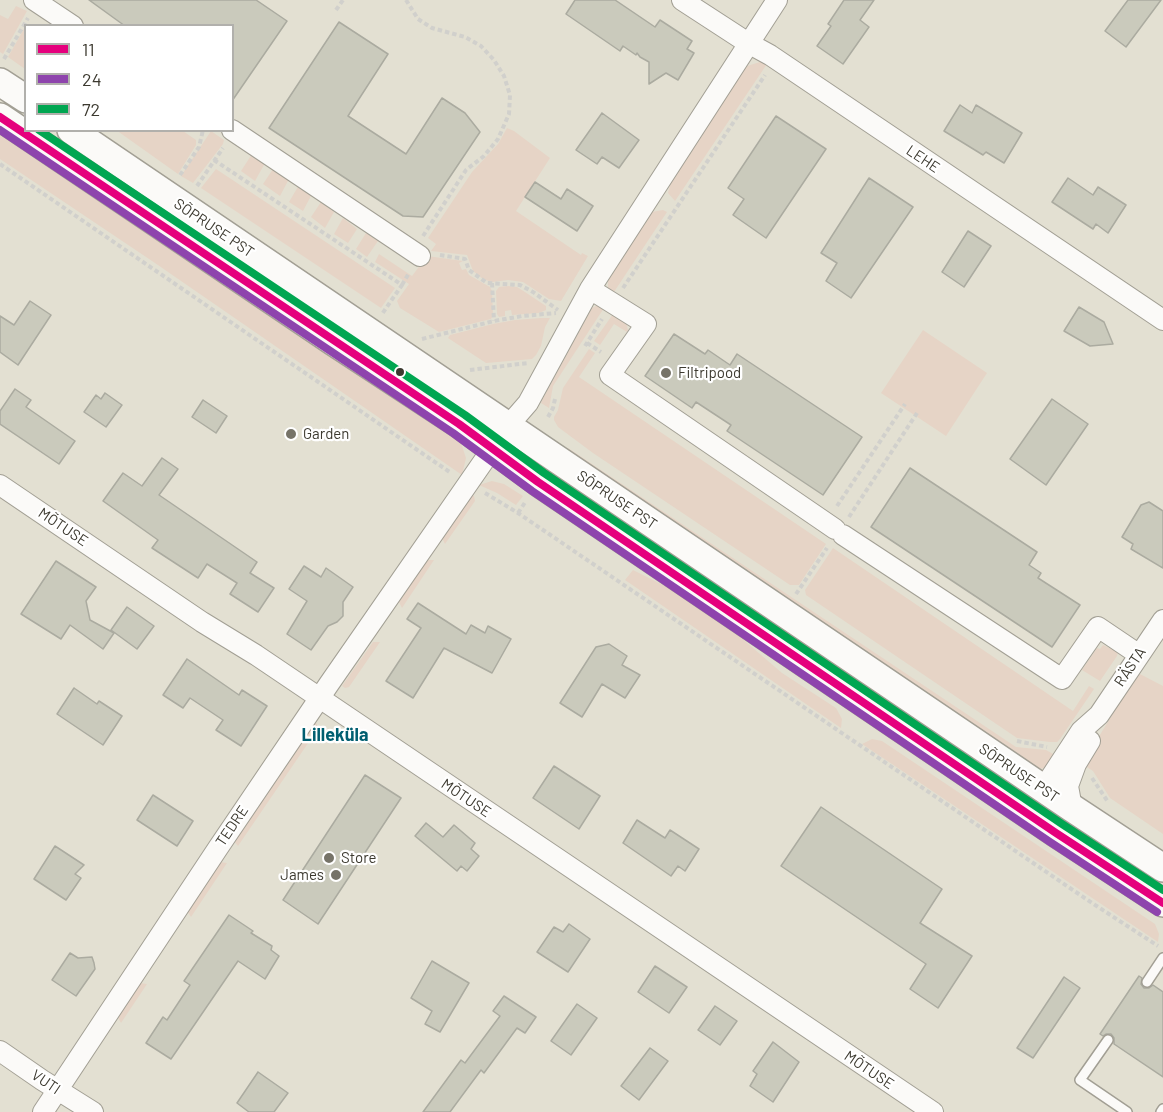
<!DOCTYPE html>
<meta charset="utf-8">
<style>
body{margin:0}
#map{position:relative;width:1163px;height:1112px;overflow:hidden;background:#e3e0d2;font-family:Barlow,sans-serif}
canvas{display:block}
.legend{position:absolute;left:24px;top:24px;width:210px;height:108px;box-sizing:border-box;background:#fff;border:2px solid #b1b0ac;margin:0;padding:8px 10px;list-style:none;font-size:18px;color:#3c392f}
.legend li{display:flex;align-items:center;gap:12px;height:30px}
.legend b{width:30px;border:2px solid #b1b0ac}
</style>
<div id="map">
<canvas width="1163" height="1112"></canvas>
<ul class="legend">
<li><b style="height:8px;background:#e5007d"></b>11</li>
<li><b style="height:8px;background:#8e44ad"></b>24</li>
<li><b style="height:8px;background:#00a651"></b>72</li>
</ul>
</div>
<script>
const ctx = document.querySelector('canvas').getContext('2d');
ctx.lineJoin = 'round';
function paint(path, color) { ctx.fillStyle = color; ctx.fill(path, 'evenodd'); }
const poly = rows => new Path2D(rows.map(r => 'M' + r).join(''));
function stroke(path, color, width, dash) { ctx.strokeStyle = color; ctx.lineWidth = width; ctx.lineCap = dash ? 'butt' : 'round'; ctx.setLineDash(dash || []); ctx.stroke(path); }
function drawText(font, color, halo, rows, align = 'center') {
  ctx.font = font + ' Barlow,sans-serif'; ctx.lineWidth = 4.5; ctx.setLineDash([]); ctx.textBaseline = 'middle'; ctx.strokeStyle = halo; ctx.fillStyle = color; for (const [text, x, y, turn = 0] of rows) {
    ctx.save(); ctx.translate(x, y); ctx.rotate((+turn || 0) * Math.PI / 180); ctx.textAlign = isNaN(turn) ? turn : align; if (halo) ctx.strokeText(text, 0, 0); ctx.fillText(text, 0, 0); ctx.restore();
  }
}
const green = poly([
 [16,6,27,11,3,54,0,52,0,15,8,19],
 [25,27,25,69,8,57],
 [760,62,767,64,675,201,668,193,671,181,741,74,747,66],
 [507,128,514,131,550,158,516,211,581,255,582,253,588,256,561,301,549,299,523,282,508,280,492,282,483,279,473,271,467,255,431,251,436,244,428,238,472,172,498,144],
 [116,130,183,131,196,140,196,145,178,174],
 [95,131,98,131,332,289,330,291],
 [211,131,224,140,223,144,193,183,181,176],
 [0,132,457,439,462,446,466,458,462,475,155,263,0,159],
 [252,154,265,163,255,181,241,171],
 [216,169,395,288,381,308,201,188],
 [273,169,289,179,280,196,263,184],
 [299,185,312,194,303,211,289,202],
 [321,202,334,212,325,228,311,217],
 [663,210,667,212,612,295,608,291,608,281,652,212],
 [343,218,357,229,348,243,334,234],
 [366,233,378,241,367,257,356,249],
 [379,254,412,276,427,256,463,261,459,263,462,270,466,269,469,275,490,287,492,291,493,315,491,319,439,332,400,308,397,301,409,284,375,262],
 [508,286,517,287,525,292,546,306,546,310,539,313,512,315,511,310,505,311,505,316,499,317,497,314,496,291,499,287],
 [598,305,604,308,553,386,549,408,541,403,542,400,592,308],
 [613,314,626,322,628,330,627,332,614,324,600,345,594,341],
 [541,318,550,318,545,327,541,346,536,355,532,359,486,363,448,338,450,335,493,324,515,320],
 [923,330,987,373,946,436,881,393],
 [589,349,595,353,579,377,826,544,799,585,790,585,593,453,558,427,554,420,554,417,558,410,563,388],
 [568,448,1016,747,1046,750,1055,755,1047,768,1036,769,567,450],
 [492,481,504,484,523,496,516,505,497,493,479,485],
 [471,494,474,496,475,501,445,544,442,538],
 [833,548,1073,711,1089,686,1094,689,1060,739,1057,742,1050,742,1017,738,806,595,805,590],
 [427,560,434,560,402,608,399,602],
 [633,570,703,605,782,673,836,708,842,719,841,728,625,580],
 [373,642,380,642,349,687,345,688,342,686],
 [1103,645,1118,652,1117,656,1100,681,1082,670,1097,648,1100,649],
 [1138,673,1163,686,1163,834,1110,798,1093,771,1082,764],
 [315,722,317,724,317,730,238,846,234,841],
 [872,739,882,741,1155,924,1159,934,1158,942,862,744],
 [220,862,227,863,191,917,187,911],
 [139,983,147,984,121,1023,117,1016]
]);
const building = poly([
 [89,0,256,0,287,21,232,101,232,26,125,26,89,0],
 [575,0,615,0,655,27,660,20,692,41,687,49,694,53,678,80,666,73,649,84,649,62,640,57,637,53,636,55,623,46,620,51,566,14,575,0],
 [844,0,874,0,860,20,869,27,843,64,817,46,831,26,828,24,844,0],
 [1128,0,1161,0,1126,47,1105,31,1128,0],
 [339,22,388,54,348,116,406,154,442,98,465,113,480,132,423,217,403,216,269,128,339,22],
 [960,105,972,113,976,105,1022,133,1004,163,986,152,983,155,944,131,960,105],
 [602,113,639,140,619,168,602,157,597,164,576,150,602,113],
 [776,116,826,149,766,238,733,215,744,199,728,188,776,116],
 [869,178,913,207,851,298,826,281,837,263,821,253,869,178],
 [1068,178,1093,195,1098,187,1126,205,1108,233,1096,224,1093,229,1052,202,1068,178],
 [535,182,561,199,567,189,593,206,577,231,525,197,535,182],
 [968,231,991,246,964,287,942,272,968,231],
 [30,301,51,315,18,365,0,352,0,316,14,325,30,301],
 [1079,307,1104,322,1113,344,1090,346,1064,331,1079,307],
 [674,334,705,354,708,350,730,365,737,354,862,437,823,495,727,431,731,425,696,402,692,408,645,376,674,334],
 [15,389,31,400,26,407,75,441,59,464,0,424,0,411,15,389],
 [105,393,122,405,106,427,84,412,96,395,101,399,105,393],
 [1052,399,1088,424,1046,485,1010,459,1052,399],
 [203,400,227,416,216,433,192,417,203,400],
 [162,458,178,469,159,495,257,562,250,573,274,588,258,612,230,594,237,583,207,564,198,578,152,548,158,540,103,501,123,473,142,486,162,458],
 [910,468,1037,552,1029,565,1041,573,1038,578,1080,605,1052,647,871,527,910,468],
 [1149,502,1163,511,1163,568,1131,549,1133,544,1122,537,1141,505,1149,502],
 [56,561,96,587,86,601,90,620,114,633,103,649,70,625,61,639,21,614,56,561],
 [304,566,321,577,326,568,353,587,343,602,343,616,337,622,328,626,311,650,287,634,307,601,289,589,304,566],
 [418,603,466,634,471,625,485,633,488,626,511,639,492,673,444,648,413,698,386,681,421,628,407,619,418,603],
 [127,607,154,626,137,649,111,630,127,607],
 [609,644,627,656,622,665,640,675,625,698,602,684,582,717,560,703,596,647,609,644],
 [187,659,239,695,242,690,267,706,241,746,216,730,223,720,190,698,183,708,163,695,187,659],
 [74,688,97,704,99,701,122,716,103,745,57,714,74,688],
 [554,766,600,796,579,829,533,798,554,766],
 [365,775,401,798,318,924,283,900,365,775],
 [153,795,193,821,177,846,137,820,153,795],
 [821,807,942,889,920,923,972,956,938,1008,910,989,926,964,781,866,821,807],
 [637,820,665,838,670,830,699,849,685,871,678,866,671,876,623,843,637,820],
 [426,823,443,837,454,825,475,843,471,849,479,856,467,871,461,866,457,871,415,836,426,823],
 [55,846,84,865,75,874,81,878,66,900,34,879,55,846],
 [229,915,253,931,251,933,272,946,271,950,279,956,265,979,238,961,171,1059,146,1043,163,1017,167,1020,190,985,184,981,229,915],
 [569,924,590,939,568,972,537,952,554,927,563,932,569,924],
 [70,953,78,958,92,957,94,963,95,969,76,996,52,980,70,953],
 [432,961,469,983,440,1032,425,1024,432,1011,411,998,432,961],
 [655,966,687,987,669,1013,638,992,655,966],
 [1139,976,1142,978,1141,984,1144,988,1149,988,1153,985,1163,992,1163,1077,1114,1044,1114,1038,1111,1034,1106,1034,1103,1036,1100,1034,1139,976],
 [1064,977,1080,988,1033,1058,1017,1048,1064,977],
 [504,996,536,1017,525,1033,517,1028,484,1073,481,1070,450,1112,423,1112,461,1060,465,1063,500,1016,493,1011,504,996],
 [577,1004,597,1018,571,1055,551,1041,577,1004],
 [715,1006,737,1021,720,1045,698,1030,715,1006],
 [773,1042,799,1062,773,1102,750,1086,757,1074,753,1071,773,1042],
 [650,1048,668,1061,639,1100,621,1086,650,1048],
 [258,1072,288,1093,274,1112,249,1112,237,1103,258,1072]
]);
const path = poly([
 [406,0,418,19,432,28,465,37,481,46,494,60,504,76,510,95,509,114,498,139,484,156,466,170,423,236],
 [336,10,343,0],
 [4,59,28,18],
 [214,160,402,285,382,314],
 [0,164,451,473],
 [180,175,199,147,203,130],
 [197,186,223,148],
 [440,255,465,259,469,270,487,283,520,285,533,292,558,310],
 [492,283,494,321],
 [402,285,409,273],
 [623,288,765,75],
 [422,339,494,321,522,316,556,313],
 [587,343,601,352],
 [585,346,602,319],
 [470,370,528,363],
 [548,417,553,408,555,399],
 [485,493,518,513,1092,903,1158,946],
 [837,506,905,404],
 [518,513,526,501],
 [849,517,917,413],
 [796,594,827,548],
 [1017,741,1047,747],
 [1092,778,1108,802]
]);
const lane = poly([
 [1147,982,1163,958],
 [1108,1040,1080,1080,1127,1112],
 [1161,1112,1163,1109]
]);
const street = poly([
 [34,0,73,26],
 [682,0,748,43,770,55,1163,320],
 [232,130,420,256],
 [590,289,646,324,610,375,835,529],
 [0,485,202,622,256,655,933,1112],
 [843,535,1062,679,1098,627,1138,654],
 [1043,789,1081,731,1099,715,1163,620],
 [1072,808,1068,786,1076,764,1090,741],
 [0,1051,42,1080,93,1112],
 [43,1112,218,848,329,684,508,426,528,403,590,289,777,0]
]);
const secondary = poly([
 [0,82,26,99],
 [0,117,334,342,459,424,538,482,1056,833,1163,903],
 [71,130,1072,808,1163,868]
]);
const bus1 = poly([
 [0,117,459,424,538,482,1056,833,1163,903]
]);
const bus2 = poly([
 [0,130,453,433,532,491,1050,842,1157,912]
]);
const bus3 = poly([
 [39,130,465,415,544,473,1062,824,1163,890]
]);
const markers = [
 [400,372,5,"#3c392f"],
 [666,373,6,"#767368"],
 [291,434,6,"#767368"],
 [329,858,6,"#767368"],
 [336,875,6,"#767368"]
];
const streetNames = [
 ["LEHE",923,159,34],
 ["SÕPRUSE PST",214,228,34],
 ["SÕPRUSE PST",617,500,34],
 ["MÕTUSE",63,527,34],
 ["RÄSTA",1130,667,-56],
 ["SÕPRUSE PST",1019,773,34],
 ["MÕTUSE",466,798,34],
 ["TEDRE",232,826,-56],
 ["MÕTUSE",869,1070,34],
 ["VUTI",46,1082,34]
];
const poiNames = [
 ["Filtripood",678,373],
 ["Garden",303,434],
 ["Store",341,858],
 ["James",324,875,"right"]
];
const quarterNames = [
 ["Lilleküla",335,735]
];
paint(green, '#e6d4c6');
paint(building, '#cacabc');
stroke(building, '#ababa0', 1.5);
stroke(lane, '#a29f94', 12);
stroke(street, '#a29f94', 22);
stroke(secondary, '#a29f94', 30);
stroke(path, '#d1d0cc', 4, [4.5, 3]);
stroke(lane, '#fbfaf8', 9);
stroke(street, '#fbfaf8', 20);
stroke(secondary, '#fbfaf8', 27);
stroke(bus1, '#e5007d', 8);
stroke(bus2, '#8e44ad', 8);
stroke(bus3, '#00a651', 8);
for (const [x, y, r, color] of markers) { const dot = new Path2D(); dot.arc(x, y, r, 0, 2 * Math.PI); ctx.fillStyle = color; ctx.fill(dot); stroke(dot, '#fff', 2); }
drawText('15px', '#3c392f', '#fff', streetNames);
drawText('15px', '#3c392f', '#fff', poiNames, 'left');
drawText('bold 18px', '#005e70', '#fff', quarterNames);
</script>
